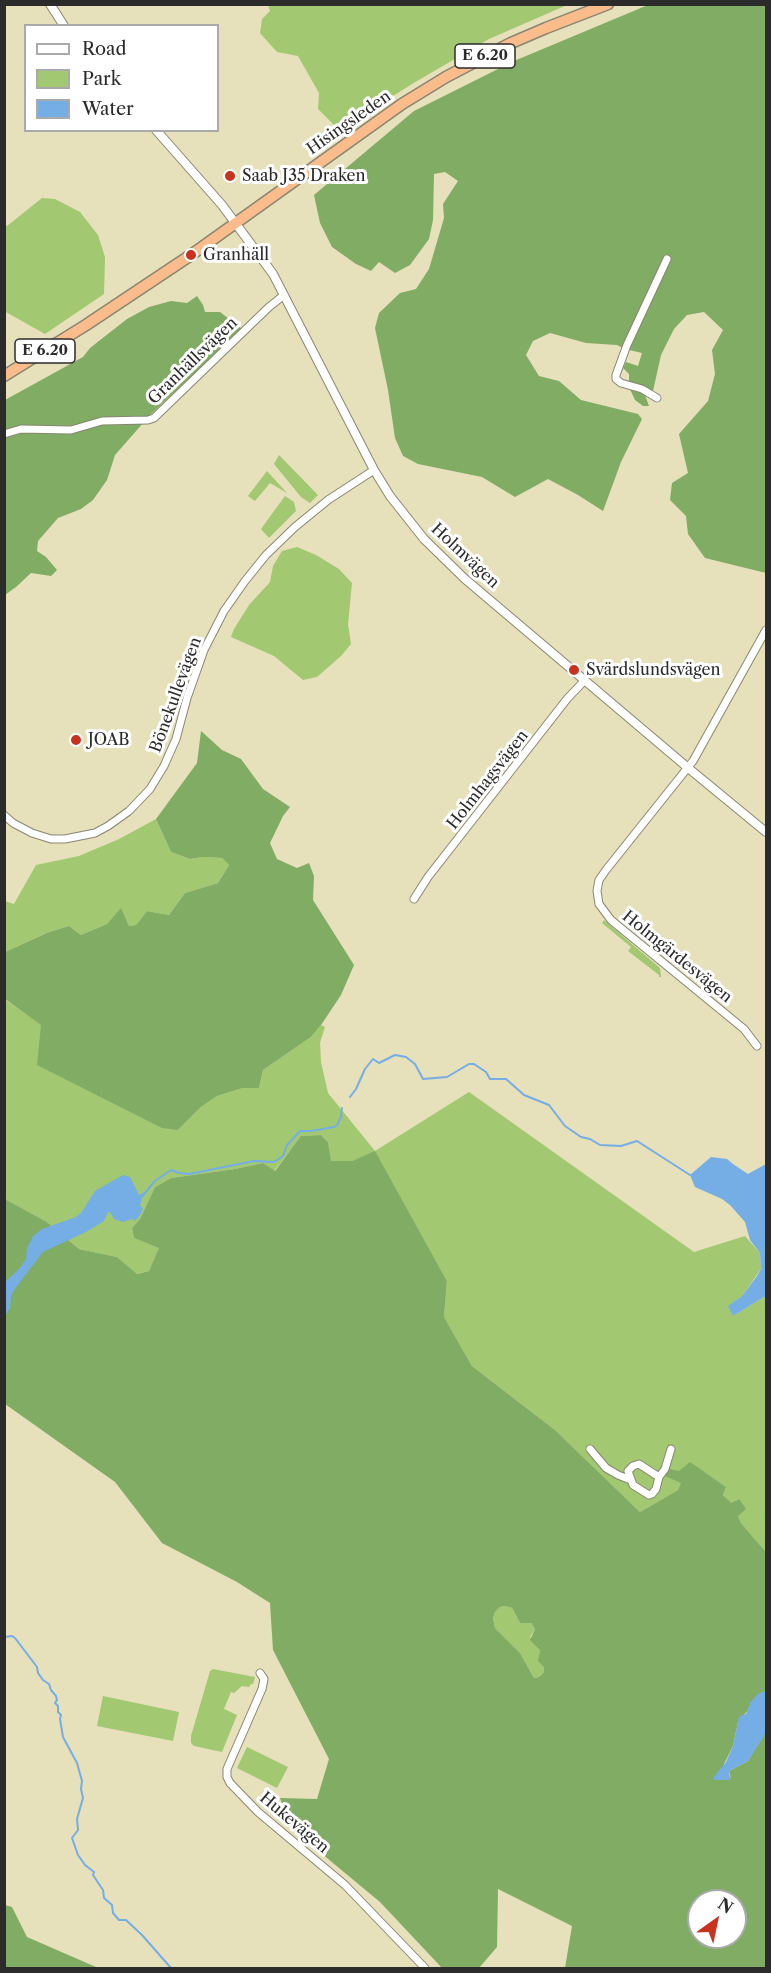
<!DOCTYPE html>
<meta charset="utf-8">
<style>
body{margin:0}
#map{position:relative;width:771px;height:1973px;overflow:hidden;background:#e6e0bb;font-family:"Libre Caslon Text",serif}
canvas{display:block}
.frame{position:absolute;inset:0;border:6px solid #2b2b2b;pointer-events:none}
.legend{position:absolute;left:24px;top:24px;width:195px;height:108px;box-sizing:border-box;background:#fff;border:2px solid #aaa;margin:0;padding:8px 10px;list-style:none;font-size:18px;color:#2b2b2b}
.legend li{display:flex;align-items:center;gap:12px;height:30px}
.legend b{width:30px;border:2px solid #aaa}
.north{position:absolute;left:687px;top:1889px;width:60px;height:60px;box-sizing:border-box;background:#fff;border:2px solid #aaa;border-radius:50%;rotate:33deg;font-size:16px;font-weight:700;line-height:24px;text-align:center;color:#2b2b2b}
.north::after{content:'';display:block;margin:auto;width:21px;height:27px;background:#c8321e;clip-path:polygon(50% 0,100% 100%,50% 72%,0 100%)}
</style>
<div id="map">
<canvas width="771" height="1973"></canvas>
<div class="frame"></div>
<ul class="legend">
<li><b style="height:8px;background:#fff"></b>Road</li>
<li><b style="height:16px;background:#a2c872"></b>Park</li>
<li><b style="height:16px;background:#75ade5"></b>Water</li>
</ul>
<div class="north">N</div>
</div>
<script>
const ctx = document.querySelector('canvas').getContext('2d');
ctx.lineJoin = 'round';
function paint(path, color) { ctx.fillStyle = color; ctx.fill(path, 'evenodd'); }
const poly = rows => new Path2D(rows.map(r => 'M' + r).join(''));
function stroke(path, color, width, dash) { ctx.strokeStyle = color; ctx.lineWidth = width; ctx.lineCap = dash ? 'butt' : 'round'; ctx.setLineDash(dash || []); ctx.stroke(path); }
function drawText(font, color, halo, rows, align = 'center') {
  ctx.font = font + ' "Libre Caslon Text",serif'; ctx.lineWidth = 6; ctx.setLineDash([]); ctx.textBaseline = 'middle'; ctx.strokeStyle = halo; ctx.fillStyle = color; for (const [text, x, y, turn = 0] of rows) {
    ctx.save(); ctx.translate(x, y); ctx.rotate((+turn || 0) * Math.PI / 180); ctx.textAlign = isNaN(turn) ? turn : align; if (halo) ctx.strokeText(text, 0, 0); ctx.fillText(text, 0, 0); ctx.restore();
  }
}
const green = poly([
 [268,5,268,4,567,5,489,39,412,84,339,130,318,109,319,93,298,56,277,52,260,33,262,19,270,11],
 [42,198,55,199,80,212,98,235,105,257,104,294,45,334,4,311,5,224,7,226],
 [279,455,317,494,318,495,310,503,301,497,274,464],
 [267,471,287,493,270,483,255,501,248,496],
 [285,496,294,502,296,511,269,538,261,529],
 [297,547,316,555,339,569,352,583,348,624,351,644,341,656,317,677,303,680,274,656,231,637,234,629,249,605,270,582,273,566,282,551],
 [156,819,171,852,190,859,203,857,222,858,229,865,218,883,185,893,169,915,147,911,136,925,129,926,121,909,107,924,81,935,69,926,49,932,5,952,5,901,14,904,36,865,79,856,119,839],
 [604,920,660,968,661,977,659,977,659,975,628,951,631,947,602,923],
 [4,999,41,1024,178,1130,201,1107,217,1096,243,1088,259,1088,263,1070,311,1037,321,1025,325,1027,320,1043,321,1062,328,1093,375,1151,469,1092,694,1252,745,1236,760,1253,761,1269,742,1296,729,1306,733,1316,764,1297,766,1298,766,1552,741,1523,738,1516,738,1499,731,1504,723,1495,726,1487,690,1463,676,1480,682,1483,678,1490,640,1512,555,1430,472,1366,444,1317,447,1281,375,1152,352,1161,330,1161,328,1142,321,1135,302,1136,274,1171,263,1163,235,1169,171,1178,155,1187,140,1219,132,1228,134,1238,160,1248,149,1271,136,1274,117,1257,79,1249,47,1222,5,1199],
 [505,1606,512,1608,520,1623,531,1623,535,1629,530,1637,540,1650,539,1657,544,1667,544,1672,539,1677,534,1678,520,1653,495,1628,493,1618,495,1612,500,1607],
 [213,1669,255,1677,253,1684,251,1684,249,1687,242,1686,234,1693,231,1692,224,1709,237,1715,222,1752,194,1746,191,1743,191,1736,210,1671],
 [103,1696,179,1712,173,1741,97,1726],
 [247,1747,288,1767,277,1788,237,1768]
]);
const forest = poly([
 [648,5,766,5,766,573,705,558,688,534,686,516,670,500,672,483,688,473,679,434,708,401,715,374,712,350,723,330,704,312,687,315,674,329,661,355,653,391,645,395,649,406,643,406,635,400,629,387,629,374,623,368,626,362,638,366,642,353,625,349,617,345,586,343,550,333,533,341,526,355,539,376,559,381,581,400,638,414,642,419,621,462,603,511,578,495,548,479,515,497,482,477,418,464,403,456,395,438,388,390,375,328,379,313,400,293,416,289,429,269,444,218,443,204,458,181,445,172,434,174,433,220,429,239,410,265,395,273,379,262,371,271,356,264,332,247,320,223,314,195,414,111,514,61],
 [197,296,203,305,205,312,220,312,242,329,151,414,115,455,107,480,93,500,81,509,58,518,38,541,37,551,46,557,57,570,51,576,31,573,16,587,5,595,5,400,83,357,90,348,127,319,149,307,171,301,187,303],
 [201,731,222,750,241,759,263,789,290,807,283,816,270,843,277,859,297,868,309,863,314,876,313,900,354,965,341,995,321,1025,311,1037,263,1070,259,1088,243,1088,217,1096,201,1107,178,1130,162,1128,37,1065,41,1025,5,999,5,952,49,932,69,926,81,935,107,924,121,908,129,926,136,925,147,911,169,915,185,893,218,883,229,865,222,858,203,857,190,859,171,852,156,819,197,763],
 [321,1135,328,1142,331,1161,352,1161,375,1151,447,1281,444,1317,472,1366,555,1430,640,1512,678,1490,681,1483,665,1476,669,1469,679,1471,690,1462,726,1487,723,1495,731,1503,739,1499,746,1509,738,1516,741,1523,766,1552,766,1692,752,1701,749,1709,738,1722,733,1746,724,1764,731,1779,729,1771,748,1761,766,1730,766,1968,565,1968,572,1926,498,1889,497,1947,479,1968,442,1968,380,1902,292,1829,280,1798,317,1799,329,1759,273,1650,270,1603,237,1582,162,1543,115,1482,5,1404,5,1199,47,1222,79,1249,117,1257,137,1274,149,1271,159,1248,134,1238,132,1228,140,1219,155,1187,171,1178,235,1169,263,1163,275,1171,301,1136],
 [505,1606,512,1608,520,1623,531,1623,535,1629,530,1640,540,1650,538,1661,544,1667,544,1672,539,1677,534,1678,520,1653,495,1628,493,1618,495,1612,500,1607],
 [699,1901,735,1901,735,1937,699,1937],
 [5,1905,12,1907,27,1937,96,1967,96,1968,5,1968]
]);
const water = poly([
 [711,1157,727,1159,733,1164,748,1174,766,1164,766,1298,764,1297,733,1316,728,1306,742,1296,757,1276,761,1269,760,1253,750,1240,745,1222,730,1205,722,1199,695,1187,690,1175],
 [123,1175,130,1177,139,1195,145,1192,145,1195,142,1198,140,1206,143,1208,140,1215,135,1221,132,1219,123,1222,114,1219,110,1212,108,1212,104,1221,86,1232,43,1252,14,1290,11,1296,10,1308,5,1316,5,1282,19,1269,26,1259,27,1248,33,1236,42,1229,76,1217,81,1213,95,1191],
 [765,1691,766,1730,764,1736,748,1761,729,1771,730,1780,715,1780,713,1778,726,1762,733,1746,739,1717,746,1714,750,1703,758,1694]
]);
const stream = poly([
 [350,1097,356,1089,365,1069,373,1059,379,1063,395,1055,406,1057,415,1064,423,1079,447,1077,469,1064,474,1064,486,1072,490,1079,506,1079,524,1095,549,1105,565,1126,581,1137,590,1139,600,1145,621,1146,637,1141,690,1175],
 [144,1194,155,1181,171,1170,179,1173,189,1174,254,1161,274,1162,283,1156,287,1145,300,1131,311,1131,334,1127,337,1125,341,1117,342,1108],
 [4,1637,12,1636,15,1638,37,1667,38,1673,43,1680,49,1684,51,1690,56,1696,57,1700,55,1703,58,1706,58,1712,61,1715,60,1719,63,1737,77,1763,82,1781,81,1789,83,1798,77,1819,78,1830,72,1838,78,1855,85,1865,94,1872,93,1875,103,1890,104,1898,112,1905,113,1913,119,1920,126,1920,142,1935,171,1968]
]);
const minor = poly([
 [657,398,642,389,621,383,616,379,616,375,627,345,667,259],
 [4,434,21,429,71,430,102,421,148,420,154,418,269,307,284,295],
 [4,815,13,823,32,833,51,839,65,839,95,833,108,826,129,811,150,789,164,766,176,739,187,698,204,650,224,611,245,581,266,555,295,527,328,500,374,470],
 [414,899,428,877,567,699,585,680],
 [757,1046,744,1029,611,920,599,904,597,891,599,880,606,870,693,761,766,630],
 [590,1449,606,1468,618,1475,631,1480],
 [659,1477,639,1464,633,1466,628,1471,633,1485,649,1495,652,1494,656,1489,659,1477,665,1469,671,1449],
 [260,1673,264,1679,262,1689,227,1769,227,1777,230,1783,258,1812,345,1885,425,1968]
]);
const tertiary = poly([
 [50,4,64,26],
 [156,130,222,205,273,274,374,470,390,496,424,539,465,579,687,767,766,832]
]);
const trunk = poly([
 [4,376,86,325,191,255,402,104,446,77,511,43,546,28,608,4]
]);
const markers = [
 [230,176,6,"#c8321e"],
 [191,255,6,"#c8321e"],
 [574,670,6,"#c8321e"],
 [76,740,6,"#c8321e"]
];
const shields = [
 [485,56,60],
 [45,351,60]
];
const shieldNames = [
 ["E 6.20",485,56],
 ["E 6.20",45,351]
];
const streetNames = [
 ["Hisingsleden",349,123,-35],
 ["Granhällsvägen",193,361,-44],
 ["Holmvägen",465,556,43],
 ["Bönekullevägen",176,695,-70],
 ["Holmhagsvägen",488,780,-52],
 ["Holmgärdesvägen",677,957,39],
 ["Hukevägen",294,1823,40]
];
const poiNames = [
 ["Saab J35 Draken",242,176],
 ["Granhäll",203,255],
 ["Svärdslundsvägen",586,670],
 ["JOAB",88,740]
];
paint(green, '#a2c872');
paint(forest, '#81ac64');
paint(water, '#75ade5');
stroke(stream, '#75ade5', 2);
stroke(minor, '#888673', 9);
stroke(tertiary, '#888673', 10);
stroke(trunk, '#888673', 13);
stroke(minor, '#fff', 7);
stroke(tertiary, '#fff', 8);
stroke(trunk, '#f9bc8a', 10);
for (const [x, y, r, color] of markers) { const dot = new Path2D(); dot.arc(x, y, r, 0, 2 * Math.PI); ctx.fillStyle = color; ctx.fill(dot); stroke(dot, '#fff', 2); }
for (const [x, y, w] of shields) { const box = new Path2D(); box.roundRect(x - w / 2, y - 12, w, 24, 4.5); ctx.fillStyle = '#fff'; ctx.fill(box); stroke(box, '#2b2b2b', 1.5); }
drawText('bold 15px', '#2b2b2b', null, shieldNames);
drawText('16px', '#2b2b2b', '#fff', streetNames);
drawText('16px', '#2b2b2b', '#fff', poiNames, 'left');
</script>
